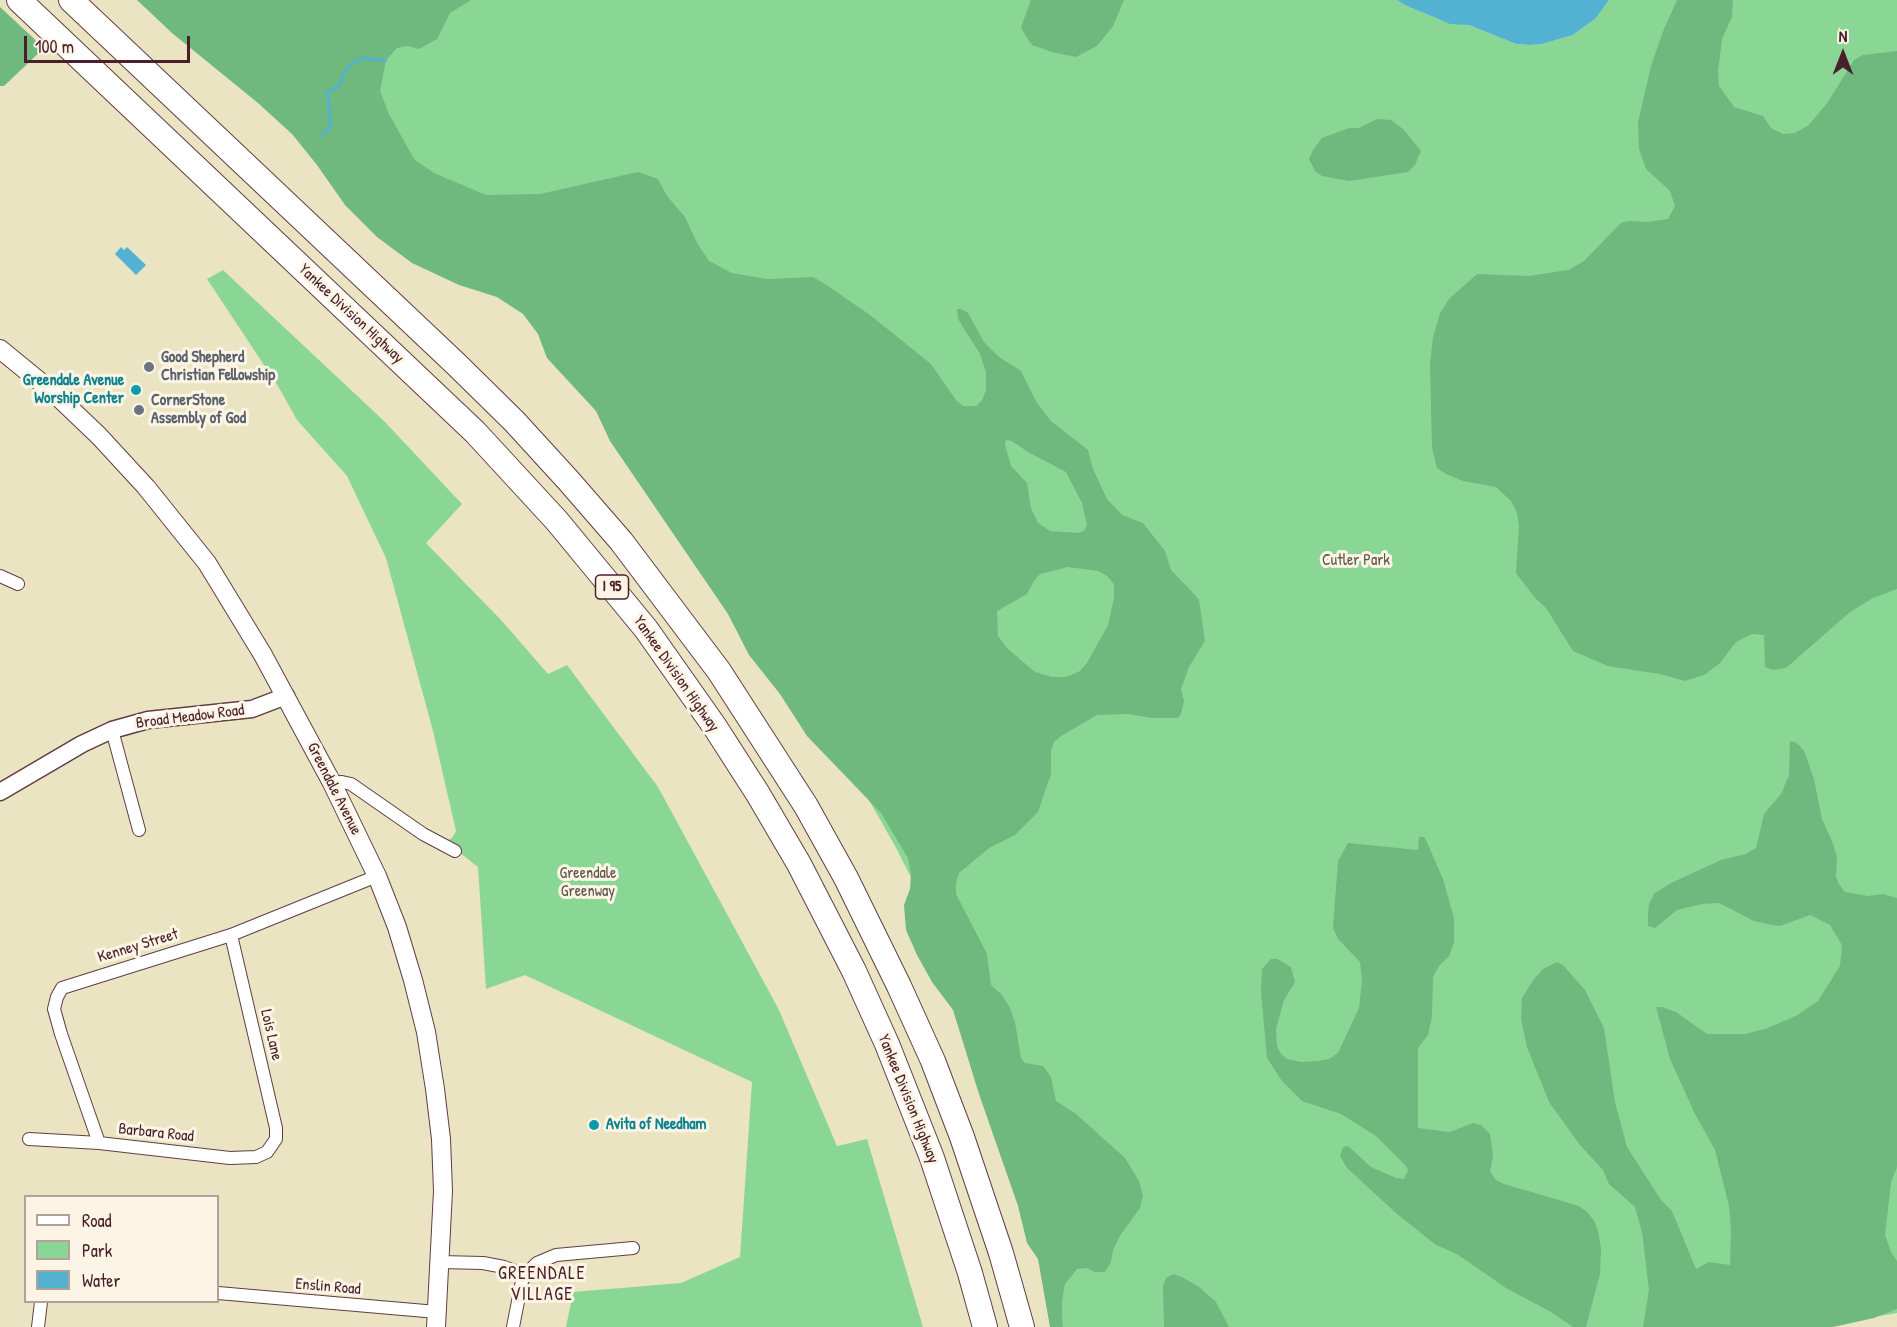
<!DOCTYPE html>
<style>
body{margin:0}
#map{position:relative;width:1897px;height:1327px;overflow:hidden;background:#ebe4c3;font-family:"Patrick Hand",sans-serif}
canvas{display:block}
.legend{position:absolute;left:24px;top:1195px;width:195px;height:108px;box-sizing:border-box;background:#fcf5e5;border:2px solid #b59f9b;margin:0;padding:8px 10px;list-style:none;font-size:18px;color:#4a1f2b}
.legend li{display:flex;align-items:center;gap:12px;height:30px}
.legend b{width:30px;border:2px solid #b59f9b}
.north{position:absolute;left:1813px;top:24px;width:60px;height:60px;-webkit-text-stroke:4px #fcf5e5;paint-order:stroke;rotate:0deg;font-size:16px;font-weight:700;line-height:24px;text-align:center;color:#4a1f2b}
.north::after{content:'';display:block;margin:auto;width:21px;height:27px;background:#4a1f2b;clip-path:polygon(50% 0,100% 100%,50% 72%,0 100%)}
.scale{position:absolute;left:24px;top:36px;width:166px;height:27px;box-sizing:border-box;border:3px solid #4a1f2b;border-top:0;padding-left:8px;font-size:18px;line-height:21px;white-space:nowrap;color:#4a1f2b;-webkit-text-stroke:4px #fcf5e5;paint-order:stroke}
</style>
<div id="map">
<canvas width="1897" height="1327"></canvas>
<ul class="legend">
<li><b style="height:8px;background:#fff"></b>Road</li>
<li><b style="height:16px;background:#8ad795"></b>Park</li>
<li><b style="height:16px;background:#53b2d1"></b>Water</li>
</ul>
<div class="north">N</div>
<div class="scale">100 m</div>
</div>
<script>
const ctx = document.querySelector('canvas').getContext('2d');
ctx.lineJoin = 'round';
function paint(path, color) { ctx.fillStyle = color; ctx.fill(path, 'evenodd'); }
const poly = rows => new Path2D(rows.map(r => 'M' + r).join(''));
function stroke(path, color, width, dash) { ctx.strokeStyle = color; ctx.lineWidth = width; ctx.lineCap = dash ? 'butt' : 'round'; ctx.setLineDash(dash || []); ctx.stroke(path); }
function drawText(font, color, halo, rows, align = 'center') {
  ctx.font = font + ' "Patrick Hand",sans-serif'; ctx.lineWidth = 6; ctx.setLineDash([]); ctx.textBaseline = 'middle'; ctx.strokeStyle = halo; ctx.fillStyle = color; for (const [text, x, y, turn = 0] of rows) {
    ctx.save(); ctx.translate(x, y); ctx.rotate((+turn || 0) * Math.PI / 180); ctx.textAlign = isNaN(turn) ? turn : align; if (halo) ctx.strokeText(text, 0, 0); ctx.fillText(text, 0, 0); ctx.restore();
  }
}
const green = poly([
 [157,0,1397,0,1440,20,1469,25,1516,44,1530,45,1542,44,1573,35,1596,18,1609,0,1897,0,1897,1313,1813,1327,1063,1327,1062,1304,1065,1284,941,936,895,846,843,754,517,286],
 [223,270,384,421,462,504,426,543,502,621,548,674,567,665,658,787,778,1008,837,1146,867,1139,923,1327,566,1327,573,1292,681,1283,740,1257,752,1082,525,975,486,989,478,867,445,841,452,838,456,831,433,731,386,558,347,476,297,420,278,386,207,279]
]);
const forest = poly([
 [137,0,471,0,450,13,437,39,419,49,407,46,397,48,386,60,380,91,389,114,414,159,434,173,486,195,540,194,638,172,658,179,667,196,685,217,697,243,709,261,732,273,767,279,813,277,825,284,870,315,931,364,956,400,963,406,976,406,982,400,986,390,986,372,980,354,958,319,957,309,961,309,968,313,984,342,999,357,1021,371,1037,403,1051,421,1088,450,1093,469,1107,499,1122,515,1143,523,1165,551,1171,570,1195,595,1199,600,1205,641,1189,667,1181,689,1184,701,1181,714,1178,718,1151,718,1128,714,1097,715,1061,736,1054,742,1051,751,1051,774,1038,812,1015,835,989,848,959,873,956,883,956,894,987,954,991,985,1002,995,1010,1008,1015,1022,1021,1058,1025,1063,1043,1066,1051,1077,1056,1101,1076,1114,1125,1158,1139,1181,1143,1195,1140,1208,1121,1234,1113,1250,1111,1262,1105,1272,1094,1272,1087,1268,1077,1269,1065,1284,1062,1304,1063,1327,1050,1327,1038,1259,1027,1243,1018,1206,979,1094,953,1010,932,982,917,955,906,930,904,905,910,889,911,874,908,858,881,813,807,736,780,694,749,655,728,614,610,441,596,411,547,358,538,334,523,314,497,297,459,285,412,263,377,237,345,205,317,165,292,134,258,103,172,33],
 [1006,440,1012,441,1028,452,1066,472,1082,503,1087,525,1085,530,1079,533,1050,531,1038,523,1031,508,1027,483,1011,466,1005,445],
 [1068,567,1098,571,1107,576,1114,584,1114,598,1108,625,1087,663,1080,671,1066,677,1052,677,1035,672,1008,649,998,636,997,611,1027,594,1034,581,1040,574],
 [1031,0,1124,0,1113,26,1097,46,1076,57,1052,52,1032,45,1025,35,1021,27],
 [1677,0,1733,0,1732,17,1722,39,1718,71,1719,86,1734,107,1763,116,1771,128,1783,134,1795,133,1809,125,1828,102,1854,60,1863,55,1897,51,1897,589,1873,598,1850,612,1786,668,1773,670,1765,667,1764,635,1752,634,1736,642,1720,663,1704,675,1685,681,1660,674,1608,666,1573,651,1546,608,1535,598,1516,573,1519,525,1517,513,1512,502,1496,487,1463,481,1446,474,1437,468,1432,448,1430,364,1433,337,1440,313,1449,299,1477,274,1529,276,1568,270,1584,261,1621,223,1629,221,1648,222,1668,219,1675,206,1670,191,1646,169,1639,149,1638,122,1651,66,1664,29],
 [0,7,44,48,4,86,0,86],
 [1377,119,1391,120,1403,129,1421,151,1415,165,1408,172,1349,181,1322,176,1315,171,1309,159,1313,150,1322,138,1349,128,1359,128],
 [1790,741,1797,743,1804,751,1814,779,1822,819,1832,841,1837,857,1836,877,1839,884,1845,892,1868,896,1883,894,1897,898,1897,1167,1891,1183,1885,1235,1891,1252,1897,1261,1897,1309,1874,1318,1833,1327,1643,1327,1649,1290,1642,1232,1635,1207,1609,1184,1603,1170,1580,1145,1549,1102,1527,1047,1521,1019,1522,998,1534,979,1543,969,1557,962,1563,965,1585,990,1604,1028,1615,1102,1627,1147,1661,1200,1672,1211,1696,1269,1709,1262,1730,1265,1731,1230,1729,1206,1715,1150,1694,1112,1670,1059,1656,1007,1662,1007,1676,1012,1707,1034,1745,1034,1765,1029,1796,1016,1818,1001,1840,966,1842,945,1830,925,1810,915,1780,926,1772,925,1754,921,1719,903,1702,904,1677,910,1655,928,1648,926,1648,916,1649,904,1654,894,1669,884,1721,860,1746,854,1756,848,1764,814,1781,794,1789,775],
 [1419,837,1424,837,1426,840,1443,879,1454,918,1454,943,1449,956,1439,966,1433,977,1432,1016,1428,1035,1418,1048,1418,1128,1450,1132,1473,1123,1481,1125,1490,1134,1493,1156,1490,1172,1496,1180,1504,1184,1579,1206,1587,1212,1595,1222,1599,1236,1601,1249,1600,1274,1586,1327,1573,1327,1551,1312,1506,1288,1457,1254,1436,1245,1396,1213,1347,1168,1340,1156,1343,1147,1348,1146,1371,1167,1396,1178,1404,1179,1408,1170,1406,1166,1376,1136,1341,1114,1302,1101,1282,1081,1267,1058,1261,992,1262,969,1271,959,1277,959,1291,967,1295,982,1284,1000,1276,1029,1277,1046,1281,1054,1287,1059,1301,1062,1317,1061,1329,1059,1338,1053,1359,1008,1362,981,1360,962,1338,939,1333,928,1338,861,1348,843,1418,850],
 [1173,1274,1182,1277,1199,1287,1216,1302,1229,1327,1164,1327,1163,1286,1166,1278]
]);
const water = poly([
 [1397,0,1609,0,1596,18,1573,35,1542,44,1530,45,1516,44,1469,25,1450,24,1405,5],
 [121,247,124,250,127,247,146,265,136,275,115,254]
]);
const stream = poly([
 [322,136,330,127,331,120,328,114,330,109,327,92,339,86,348,66,362,58,386,60]
]);
const minor = poly([
 [0,576,18,584],
 [112,730,139,830],
 [332,783,342,782,351,784,423,834,455,851],
 [29,1139,99,1143,230,1158,256,1157,267,1152,276,1139,276,1128,231,935],
 [99,1143,61,1034,54,1009,57,997,62,988,231,935,377,876],
 [440,1262,483,1263,504,1267,526,1275],
 [218,1293,437,1312],
 [38,1327,41,1302],
 [513,1327,522,1281,528,1272,537,1263,556,1255,633,1248]
]);
const tertiary = poly([
 [0,792,82,744,112,730,148,720,252,709,286,696]
]);
const secondary = poly([
 [0,349,55,394,99,436,146,487,207,563,263,655,332,783,377,876,397,927,413,980,426,1032,435,1089,441,1139,443,1191,436,1327]
]);
const motorway = poly([
 [19,0,475,432,557,521,646,629,715,727,758,794,799,864,854,971,887,1044,932,1158,970,1273,985,1327],
 [71,0,456,364,514,421,568,480,621,541,719,671,806,806,846,878,899,986,933,1061,962,1137,1001,1253,1022,1327]
]);
const markers = [
 [149,367,6,"#6b7280"],
 [136,390,6,"#0f9aa8"],
 [139,410,6,"#6b7280"],
 [594,1125,6,"#0f9aa8"]
];
const shields = [
 [612,587,33]
];
const shieldNames = [
 ["I 95",612,587]
];
const streetNames = [
 ["Yankee Division Highway",351,314,43],
 ["Yankee Division Highway",676,674,55],
 ["Broad Meadow Road",190,717,-7],
 ["Greendale Avenue",334,789,63],
 ["Kenney Street",138,946,-17],
 ["Lois Lane",271,1035,77],
 ["Yankee Division Highway",908,1099,68],
 ["Barbara Road",156,1133,6],
 ["Enslin Road",328,1287,5]
];
const worshipNames = [
 ["Good Shepherd",161,358],
 ["Christian Fellowship",161,376],
 ["CornerStone",151,401],
 ["Assembly of God",151,419]
];
const cultureNames = [
 ["Greendale Avenue",124,381],
 ["Worship Center",124,399],
 ["Avita of Needham",606,1125,"left"]
];
const parkNames = [
 ["Cutler Park",1356,561],
 ["Greendale",588,874],
 ["Greenway",588,892]
];
const neighbourhoodNames = [
 ["GREENDALE",542,1274],
 ["VILLAGE",542,1295]
];
paint(green, '#8ad795');
paint(forest, '#6fb87e');
paint(water, '#53b2d1');
stroke(stream, '#53b2d1', 3);
stroke(minor, '#623d42', 14);
stroke(tertiary, '#623d42', 19);
stroke(secondary, '#623d42', 20);
stroke(motorway, '#623d42', 26);
stroke(minor, '#fff', 12);
stroke(tertiary, '#fff', 16);
stroke(secondary, '#fff', 18);
stroke(motorway, '#fff', 24);
for (const [x, y, r, color] of markers) { const dot = new Path2D(); dot.arc(x, y, r, 0, 2 * Math.PI); ctx.fillStyle = color; ctx.fill(dot); stroke(dot, '#fcf5e5', 2); }
for (const [x, y, w] of shields) { const box = new Path2D(); box.roundRect(x - w / 2, y - 12, w, 24, 4.5); ctx.fillStyle = '#fcf5e5'; ctx.fill(box); stroke(box, '#4a1f2b', 1.5); }
drawText('bold 15px', '#4a1f2b', null, shieldNames);
drawText('16px', '#4a1f2b', '#fcf5e5', streetNames);
drawText('bold 16px', '#5b616d', '#fcf5e5', worshipNames, 'left');
drawText('bold 16px', '#0d838f', '#fcf5e5', cultureNames, 'right');
drawText('16px', '#5d564b', '#fcf5e5', parkNames);
ctx.letterSpacing = '1.5px';
drawText('18px', '#4a1f2b', '#fcf5e5', neighbourhoodNames);
ctx.letterSpacing = '0px';
</script>
